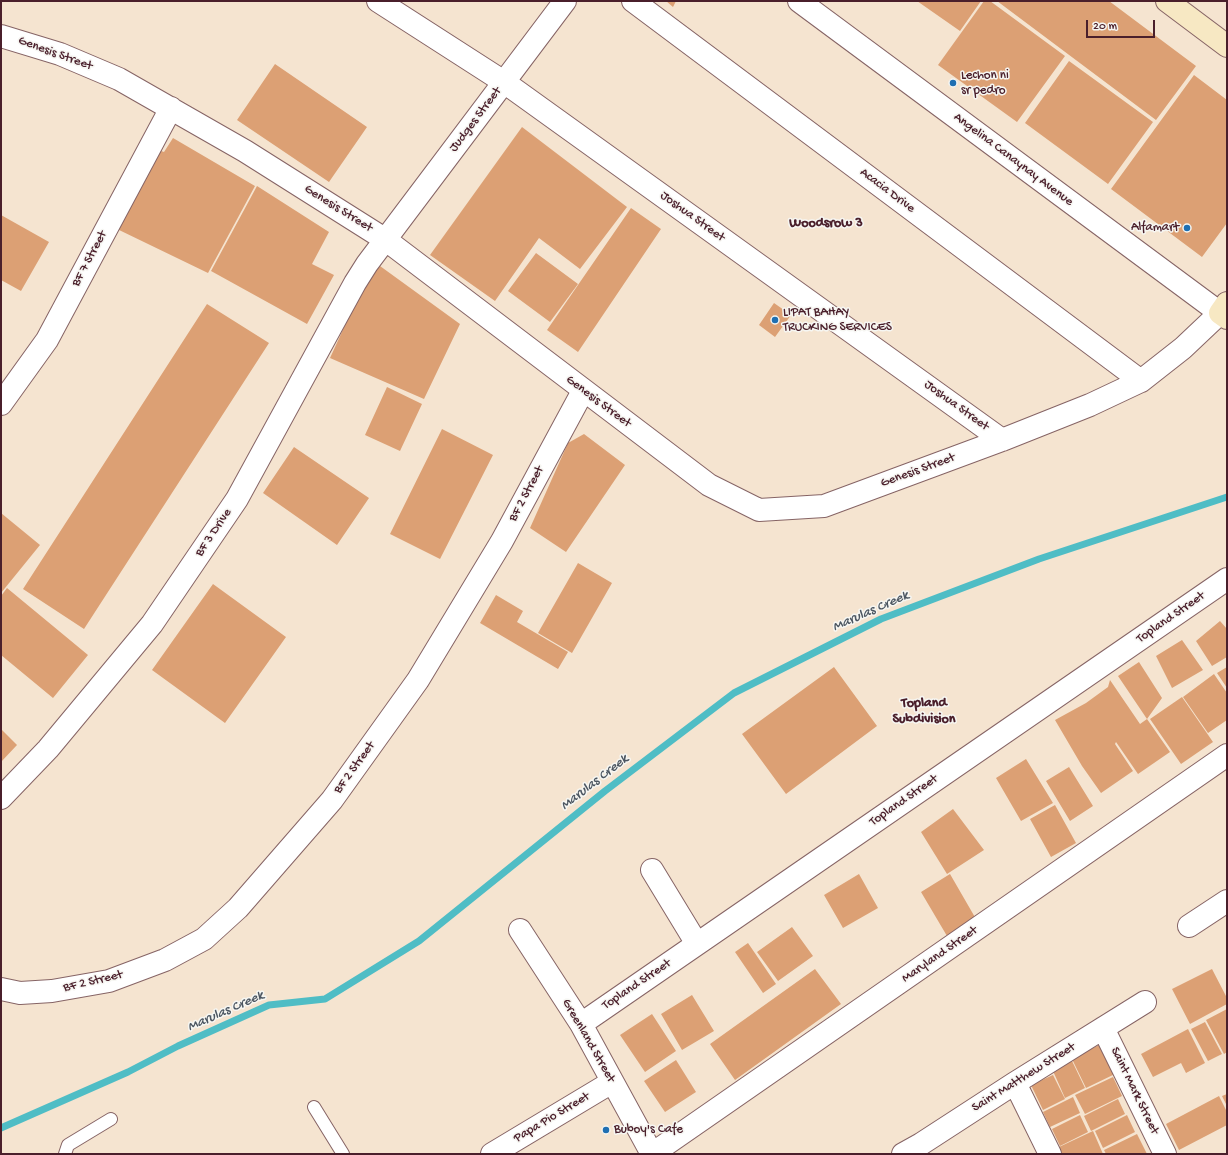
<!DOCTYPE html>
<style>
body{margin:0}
#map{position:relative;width:1228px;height:1155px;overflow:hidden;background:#f5e4d0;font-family:"Gochi Hand",sans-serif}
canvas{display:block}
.frame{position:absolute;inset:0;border:2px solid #4a1f2b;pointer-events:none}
.scale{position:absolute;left:1086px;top:20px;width:69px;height:18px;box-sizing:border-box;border:2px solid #4a1f2b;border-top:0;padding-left:5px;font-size:12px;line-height:14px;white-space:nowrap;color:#4a1f2b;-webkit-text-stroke:3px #f6f6f2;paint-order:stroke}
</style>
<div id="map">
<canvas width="1228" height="1155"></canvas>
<div class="frame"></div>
<div class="scale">20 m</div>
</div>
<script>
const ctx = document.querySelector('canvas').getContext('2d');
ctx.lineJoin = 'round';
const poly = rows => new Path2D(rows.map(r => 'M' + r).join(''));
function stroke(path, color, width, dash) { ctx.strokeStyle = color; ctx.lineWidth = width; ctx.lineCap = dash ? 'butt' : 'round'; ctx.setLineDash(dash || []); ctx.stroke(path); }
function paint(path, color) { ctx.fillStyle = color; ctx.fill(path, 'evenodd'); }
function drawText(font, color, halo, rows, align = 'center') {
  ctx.font = font + ' "Gochi Hand",sans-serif'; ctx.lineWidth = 3; ctx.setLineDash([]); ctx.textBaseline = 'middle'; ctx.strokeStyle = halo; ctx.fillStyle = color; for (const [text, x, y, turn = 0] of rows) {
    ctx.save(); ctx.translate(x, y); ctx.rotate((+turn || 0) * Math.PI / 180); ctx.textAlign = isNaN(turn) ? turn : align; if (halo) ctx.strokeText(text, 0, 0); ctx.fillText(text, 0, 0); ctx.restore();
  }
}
const stream = poly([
 [1,1128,128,1072,178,1046,269,1005,325,999,419,941,605,791,734,693,881,619,1039,559,1227,497]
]);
const building = poly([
 [666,1,676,1,673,7],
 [917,1,981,1,960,31],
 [984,1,990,1,1065,56,1017,122,938,65],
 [997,1,1109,1,1196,66,1156,120],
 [1069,61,1153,122,1108,184,1025,123],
 [275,64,367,127,329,182,237,120],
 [1194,75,1227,100,1227,223,1202,257,1111,189],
 [522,127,627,207,580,269,539,238,495,301,430,255],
 [173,138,255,186,208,273,117,229,155,149,164,152],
 [257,186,329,232,312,264,334,275,307,324,211,271],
 [631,208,661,229,578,352,547,330],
 [1,215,49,242,21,291,1,280],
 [536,253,578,284,550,322,508,291],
 [380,266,460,324,424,399,330,358,368,275],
 [774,303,791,315,775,337,759,325],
 [207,304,269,343,84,629,23,589],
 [387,387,422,404,400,451,365,435],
 [442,429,493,455,440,559,390,534],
 [584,434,625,465,566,552,530,528,568,443],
 [294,447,369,498,337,545,263,493],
 [1,513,40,545,1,593],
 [578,563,612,583,572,653,538,633],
 [213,584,286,637,225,723,152,670],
 [7,588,88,655,53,698,1,655,1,596],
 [496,595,523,611,517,622,568,652,558,669,480,623],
 [1220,621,1227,629,1227,657,1212,666,1196,641],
 [1182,640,1203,670,1172,688,1156,656],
 [1139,662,1162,698,1147,719,1170,752,1138,774,1116,742,1115,744,1133,771,1101,793,1082,766,1055,720,1086,703,1108,687,1110,680,1140,724,1147,719,1118,676],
 [834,667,877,726,786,794,742,734],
 [1227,667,1227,688,1217,673],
 [1214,674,1227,693,1227,720,1208,733,1183,697],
 [1182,697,1213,742,1181,764,1150,719],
 [1,729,17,745,1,762],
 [1026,759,1053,803,1021,821,996,778],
 [1069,767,1093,806,1070,821,1046,781],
 [1055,805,1076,843,1051,857,1030,819],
 [953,809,984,850,947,874,921,832],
 [859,874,878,908,843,928,824,895],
 [950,874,976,919,947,936,921,892],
 [792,927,813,956,778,981,757,952],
 [748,943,776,984,763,993,735,952],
 [815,969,841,1004,735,1080,710,1044],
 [1212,969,1227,998,1227,1004,1190,1024,1172,989],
 [692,995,714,1031,682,1050,661,1014],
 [1227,1009,1227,1052,1224,1054,1206,1020],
 [652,1014,676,1051,645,1072,620,1035],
 [1205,1022,1222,1054,1208,1061,1191,1029],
 [1188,1029,1205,1063,1186,1073,1181,1063,1153,1077,1141,1054],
 [1101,1044,1115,1074,1086,1088,1072,1059],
 [676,1060,696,1092,665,1112,644,1081],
 [1072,1061,1085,1088,1065,1098,1053,1071],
 [1053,1075,1065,1099,1043,1110,1031,1085],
 [1113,1077,1122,1096,1085,1114,1075,1095],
 [1227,1094,1227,1106,1222,1096],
 [1219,1096,1227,1112,1227,1125,1179,1150,1166,1124],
 [1073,1097,1080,1113,1050,1127,1043,1112],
 [1118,1099,1125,1114,1091,1131,1084,1116],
 [1080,1115,1088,1132,1060,1146,1052,1129],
 [1127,1115,1135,1132,1103,1148,1095,1131],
 [1093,1131,1103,1154,1062,1154,1059,1147],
 [1137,1134,1147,1154,1106,1154,1104,1150]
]);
const service = poly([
 [314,1107,343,1154],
 [65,1154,68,1145,111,1119]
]);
const minor = poly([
 [378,1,504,82,1002,440],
 [633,1,1141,381],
 [1,36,60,54,119,79,245,151,386,240,709,485,759,510,824,506,1002,440,1090,405,1141,381,1183,348,1220,313],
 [1,404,47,340,171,108],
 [1,798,48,749,152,624,237,499,355,283,367,264,565,1],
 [652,870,697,944],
 [1189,926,1227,901],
 [520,930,581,1024,652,1154],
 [1,989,20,993,52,991,109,981,165,960,204,939,238,908,332,800,418,680,502,541,583,391],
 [581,1024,1227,579],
 [1103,1028,1165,1154],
 [1015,1083,1050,1154],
 [492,1154,612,1082],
 [652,1154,1227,755],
 [903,1154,921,1144,1015,1083,1145,1002]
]);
const tertiary = poly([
 [799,1,1220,313]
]);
const secondary = poly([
 [1167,1,1227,46],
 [1227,303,1220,313,1227,318]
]);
const markers = [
 [953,83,4,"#1f6fb2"],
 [1187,228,4,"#1f6fb2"],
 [775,320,4,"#1f6fb2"],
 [606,1130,4,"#1f6fb2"]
];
const streetNames = [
 ["Genesis Street",55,54,20],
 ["Judges Street",476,120,-53],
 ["Angelina Canaynay Avenue",1013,160,37],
 ["Acacia Drive",887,191,37],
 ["Genesis Street",338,209,32],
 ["Joshua Street",692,217,36],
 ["BF 7 Street",90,259,-62],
 ["Genesis Street",598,402,37],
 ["Joshua Street",956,406,36],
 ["Genesis Street",918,471,-20],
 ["BF 2 Street",527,494,-62],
 ["BF 3 Drive",214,533,-56],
 ["Topland Street",1171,618,-35],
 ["BF 2 Street",355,768,-54],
 ["Topland Street",904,801,-35],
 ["Maryland Street",940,955,-35],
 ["BF 2 Street",93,982,-13],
 ["Topland Street",637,985,-34],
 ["Greenland Street",588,1041,60],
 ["Saint Matthew Street",1024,1078,-32],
 ["Saint Mark Street",1134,1091,64],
 ["Papa Pio Street",552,1118,-31]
];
const poiNames = [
 ["Lechon ni",961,76],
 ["sr pedro",961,91],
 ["Alfamart",1179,228,"right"],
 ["LIPAT BAHAY",783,313],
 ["TRUCKING SERVICES",783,328],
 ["Buboy's Cafe",614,1130]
];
const neighbourhoodNames = [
 ["Woodsrow 3",826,224],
 ["Topland",924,704],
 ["Subdivision",924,720]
];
const waterNames = [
 ["Marulas Creek",871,612,-24],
 ["Marulas Creek",595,783,-38],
 ["Marulas Creek",226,1012,-24]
];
stroke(stream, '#4fbdc5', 7);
paint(building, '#dca074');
stroke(service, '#866465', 14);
stroke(minor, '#866465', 24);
stroke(tertiary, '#866465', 24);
stroke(secondary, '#866465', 24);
stroke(service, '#fff', 12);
stroke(minor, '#fff', 22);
stroke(tertiary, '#fff', 22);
stroke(secondary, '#f7e8c3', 22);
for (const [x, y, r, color] of markers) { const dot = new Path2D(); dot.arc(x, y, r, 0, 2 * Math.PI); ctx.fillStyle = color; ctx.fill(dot); stroke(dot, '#f6f6f2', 1.5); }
drawText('13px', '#4a1f2b', '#f6f6f2', streetNames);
drawText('13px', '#4a1f2b', '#f6f6f2', poiNames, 'left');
drawText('bold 14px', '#4a1f2b', '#f6f6f2', neighbourhoodNames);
drawText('italic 14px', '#4c5661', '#f6f6f2', waterNames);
</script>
